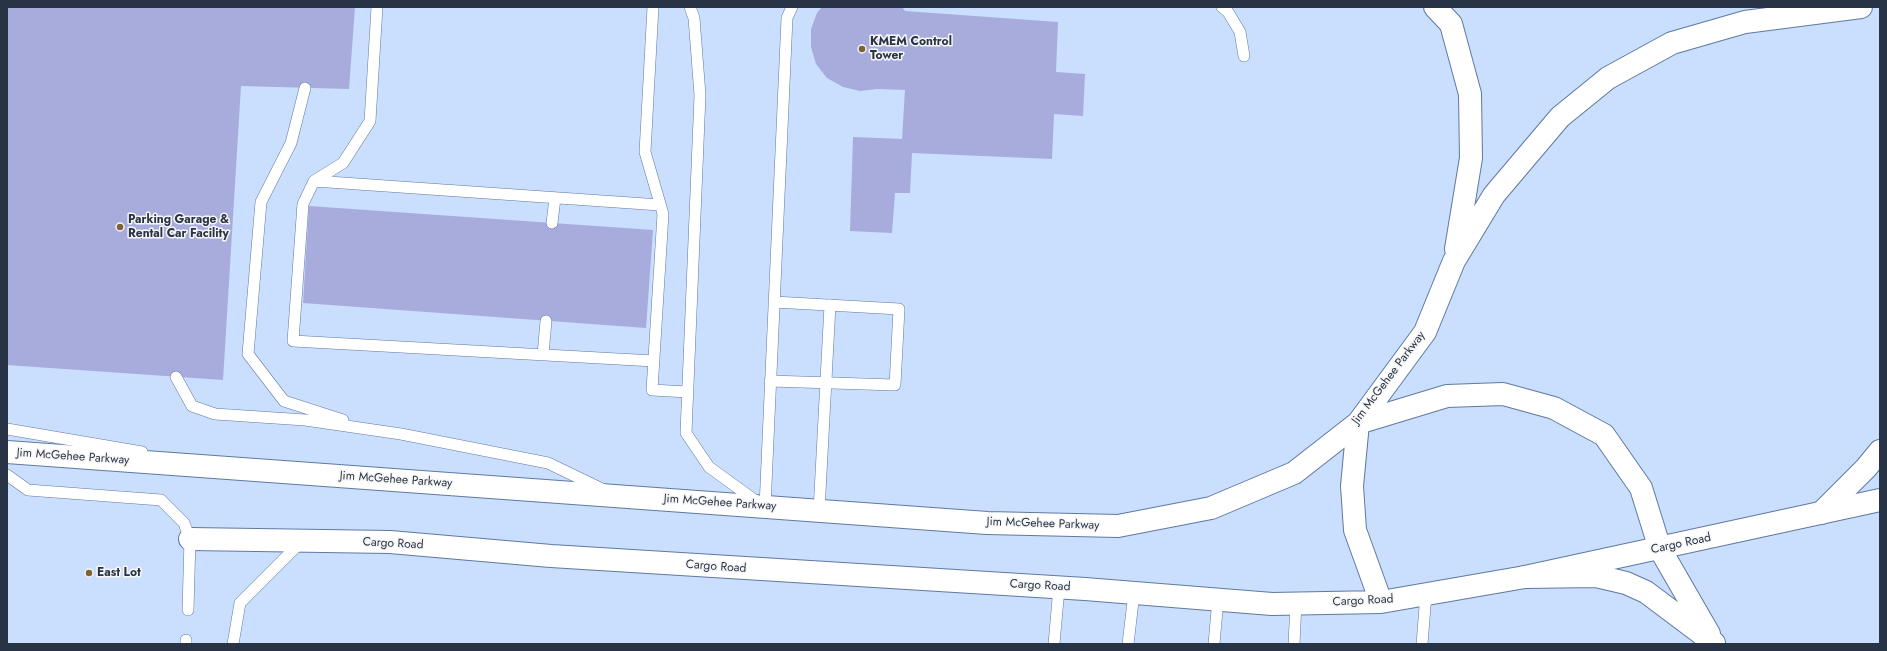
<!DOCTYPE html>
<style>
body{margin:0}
#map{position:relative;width:1887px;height:651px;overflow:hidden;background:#deeafd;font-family:Jost,sans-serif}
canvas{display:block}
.frame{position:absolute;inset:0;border:8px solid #283445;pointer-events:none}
</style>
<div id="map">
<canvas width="1887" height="651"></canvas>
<div class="frame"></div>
</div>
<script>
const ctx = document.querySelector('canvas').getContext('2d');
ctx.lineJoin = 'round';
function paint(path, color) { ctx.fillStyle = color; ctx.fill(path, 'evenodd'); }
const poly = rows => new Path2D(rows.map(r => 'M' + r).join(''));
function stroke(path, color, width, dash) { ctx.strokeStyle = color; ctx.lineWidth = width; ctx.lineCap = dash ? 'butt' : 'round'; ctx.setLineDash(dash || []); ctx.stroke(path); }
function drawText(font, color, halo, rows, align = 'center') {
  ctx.font = font + ' Jost,sans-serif'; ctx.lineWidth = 3; ctx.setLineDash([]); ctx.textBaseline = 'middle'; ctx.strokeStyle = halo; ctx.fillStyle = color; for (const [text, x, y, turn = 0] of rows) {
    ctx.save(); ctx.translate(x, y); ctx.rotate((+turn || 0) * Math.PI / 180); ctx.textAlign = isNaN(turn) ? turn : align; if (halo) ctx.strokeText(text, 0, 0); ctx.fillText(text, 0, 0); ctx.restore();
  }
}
const built = poly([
 [7,7,1880,7,1880,644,7,644]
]);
const building = poly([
 [7,7,355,7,349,89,241,86,223,380,7,365],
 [822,7,902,7,905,11,1058,22,1056,72,1085,74,1083,116,1054,114,1052,159,912,153,910,193,895,193,892,233,850,231,853,137,902,139,905,90,877,89,860,91,843,87,827,78,816,64,811,47,811,29,817,13],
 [309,206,653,230,646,328,303,303]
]);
const lane = poly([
 [377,7,370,121,343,163,314,181,303,204,293,341,654,361],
 [653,7,645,152,663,214,652,390,688,392],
 [690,7,694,18,700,95,686,433,709,467,760,504],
 [1222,7,1228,12,1240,32,1244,56],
 [305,88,291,143,261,202,248,354,284,401,343,420],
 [314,181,660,205],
 [552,223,555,198],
 [543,355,546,321],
 [176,377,192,406,215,414,305,420,401,434,548,463,604,490],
 [770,381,895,385,899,309,774,302],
 [7,429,142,452],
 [7,475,28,490,161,500,184,523,190,539,188,610],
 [765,507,787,18,792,7],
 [819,511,830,305],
 [186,644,186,640],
 [233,644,240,603,302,541],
 [1054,644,1059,588],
 [1128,644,1134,593],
 [1214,644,1218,599],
 [1294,644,1296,603],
 [1422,644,1426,594]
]);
const secondary = poly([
 [1435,7,1451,24,1470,94,1471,158,1456,249],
 [1358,423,1447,396,1503,394,1554,408,1604,435,1641,488,1660,549],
 [1358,423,1352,486,1355,530,1381,602],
 [7,452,987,523,1118,526,1211,508,1294,473,1358,423,1425,332,1454,261,1494,195,1560,117,1608,78,1672,43,1745,22,1861,7],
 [190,539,390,542,551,556,1085,589,1272,604,1381,602,1525,577,1880,500]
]);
const primary = poly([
 [1821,513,1866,468,1880,451],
 [1660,549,1709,634],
 [1525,577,1596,576,1626,583,1646,592,1714,643]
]);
const markers = [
 [862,49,4,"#7d6234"],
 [120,227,4,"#7d6234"],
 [89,573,4,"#7d6234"]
];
const poiNames = [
 ["KMEM Control",870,42],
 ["Tower",870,56],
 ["Parking Garage &",128,220],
 ["Rental Car Facility",128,234],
 ["East Lot",97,573]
];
const streetNames = [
 ["Jim McGehee Parkway",1389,378,-53],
 ["Jim McGehee Parkway",73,457,4],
 ["Jim McGehee Parkway",396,480,4],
 ["Jim McGehee Parkway",720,503,4],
 ["Jim McGehee Parkway",1043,524,2],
 ["Cargo Road",393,544,3],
 ["Cargo Road",1681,544,-12],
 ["Cargo Road",716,567,4],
 ["Cargo Road",1040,586,3],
 ["Cargo Road",1363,601,-3]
];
paint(built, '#cadefe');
paint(building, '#a7acdd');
stroke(lane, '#5f79a2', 12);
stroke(secondary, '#5f79a2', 24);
stroke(primary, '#5f79a2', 24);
stroke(lane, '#fff', 11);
stroke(secondary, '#fff', 22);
stroke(primary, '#fff', 22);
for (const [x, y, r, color] of markers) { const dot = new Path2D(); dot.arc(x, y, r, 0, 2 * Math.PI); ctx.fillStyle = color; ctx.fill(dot); stroke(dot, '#f6f6f6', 1.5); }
drawText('bold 12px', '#283445', '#f6f6f6', poiNames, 'left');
drawText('12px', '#283445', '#f6f6f6', streetNames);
</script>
